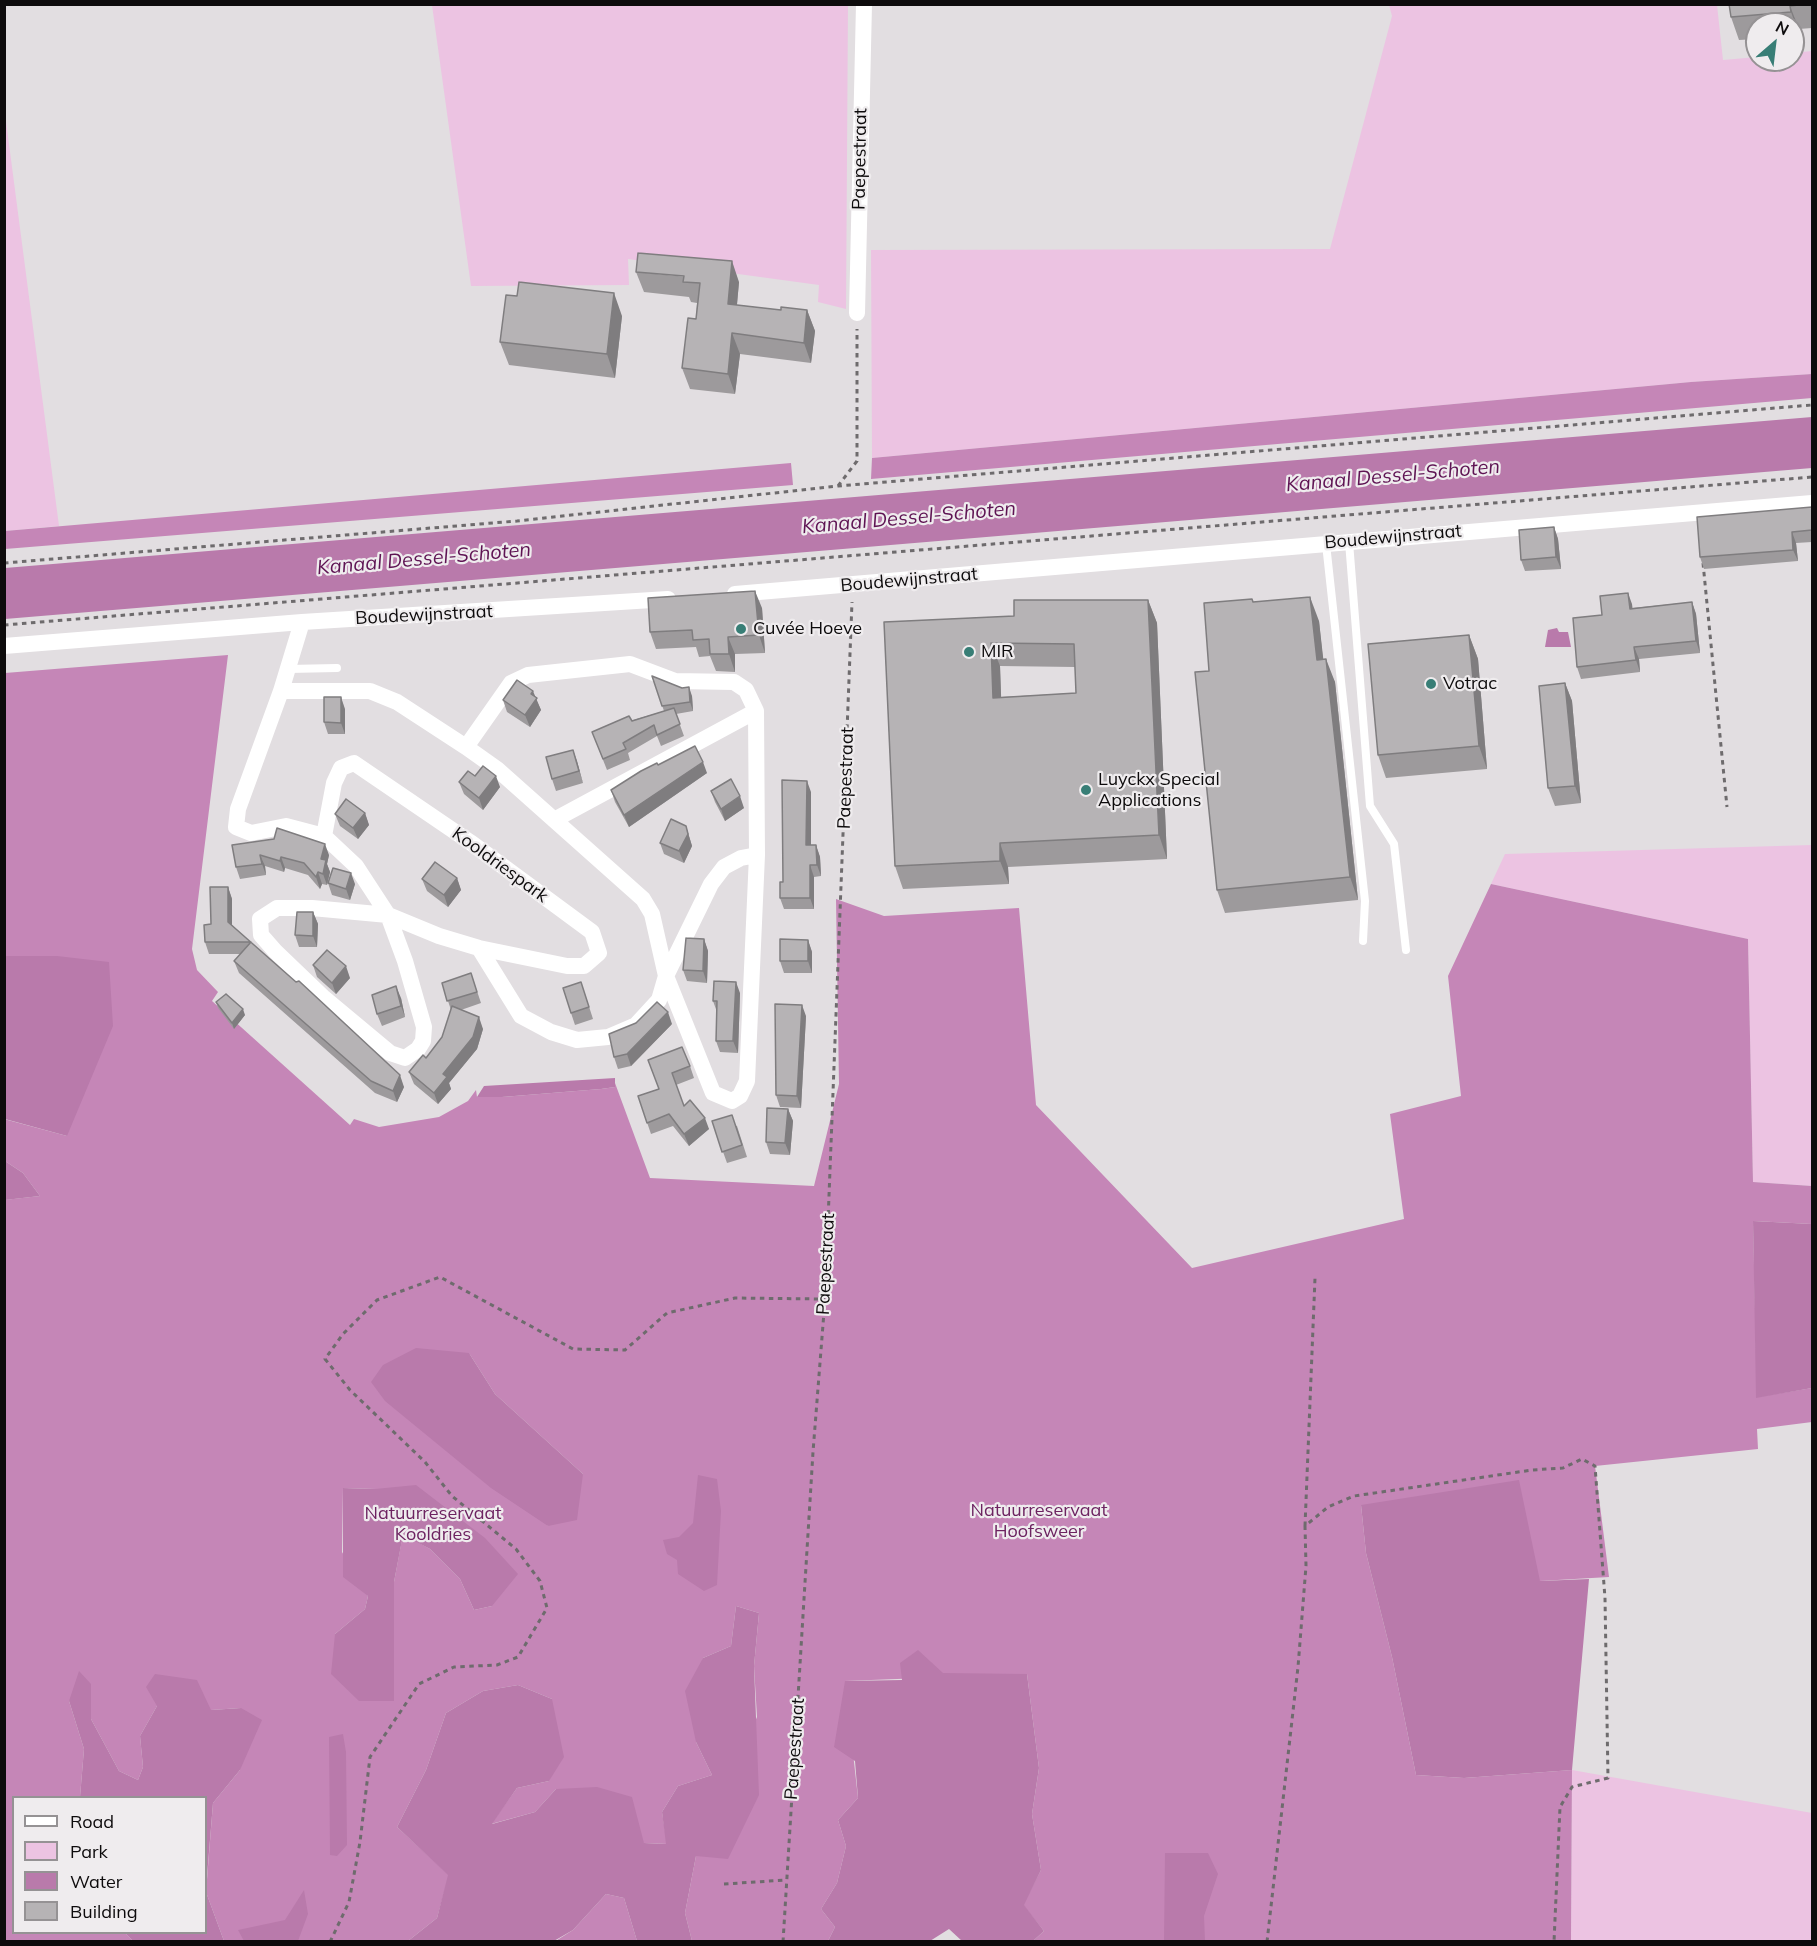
<!DOCTYPE html>
<meta charset="utf-8">
<style>
body{margin:0}
#map{position:relative;width:1817px;height:1946px;overflow:hidden;background:#e2dee1;font-family:Mulish,sans-serif}
canvas{display:block}
.frame{position:absolute;inset:0;border:6px solid #0d0b0c;pointer-events:none}
.legend{position:absolute;left:12px;top:1796px;width:195px;height:138px;box-sizing:border-box;background:#efecee;border:2px solid #959294;margin:0;padding:8px 10px;list-style:none;font-size:18px;color:#0d0b0c}
.legend li{display:flex;align-items:center;gap:12px;height:30px}
.legend b{width:30px;border:2px solid #959294}
.north{position:absolute;left:1745px;top:12px;width:60px;height:60px;box-sizing:border-box;background:#efecee;border:2px solid #959294;border-radius:50%;rotate:28deg;font-size:16px;font-weight:700;line-height:24px;text-align:center;color:#0d0b0c}
.north::after{content:'';display:block;margin:auto;width:21px;height:27px;background:#387e76;clip-path:polygon(50% 0,100% 100%,50% 72%,0 100%)}
</style>
<div id="map">
<canvas width="1817" height="1946"></canvas>
<div class="frame"></div>
<ul class="legend">
<li><b style="height:8px;background:#fff"></b>Road</li>
<li><b style="height:16px;background:#ecc3e2"></b>Park</li>
<li><b style="height:16px;background:#b97aab"></b>Water</li>
<li><b style="height:16px;background:#b6b3b5"></b>Building</li>
</ul>
<div class="north">N</div>
</div>
<script>
const ctx = document.querySelector('canvas').getContext('2d');
ctx.lineJoin = 'round';
function paint(path, color) { ctx.fillStyle = color; ctx.fill(path, 'evenodd'); }
const poly = rows => new Path2D(rows.map(r => 'M' + r).join(''));
function stroke(path, color, width, dash) { ctx.strokeStyle = color; ctx.lineWidth = width; ctx.lineCap = dash ? 'butt' : 'round'; ctx.setLineDash(dash || []); ctx.stroke(path); }
function drawText(font, color, halo, rows, align = 'center') {
  ctx.font = font + ' Mulish,sans-serif'; ctx.lineWidth = 4.5; ctx.setLineDash([]); ctx.textBaseline = 'middle'; ctx.strokeStyle = halo; ctx.fillStyle = color; for (const [text, x, y, turn = 0] of rows) {
    ctx.save(); ctx.translate(x, y); ctx.rotate((+turn || 0) * Math.PI / 180); ctx.textAlign = isNaN(turn) ? turn : align; if (halo) ctx.strokeText(text, 0, 0); ctx.fillText(text, 0, 0); ctx.restore();
  }
}
const green = poly([
 [432,5,848,5,846,309,818,302,819,285,628,259,629,285,471,286],
 [1389,5,1717,5,1723,60,1757,57,1757,60,1793,60,1793,53,1812,51,1812,374,1691,382,872,458,871,250,1330,249,1392,16],
 [4,106,59,526,5,531,4,531],
 [1812,845,1812,1186,1753,1182,1748,939,1491,884,1505,854],
 [1572,1770,1812,1813,1812,1941,1571,1942]
]);
const forest = poly([
 [1812,374,1812,398,871,479,872,458,1691,382],
 [791,463,793,485,5,549,5,531],
 [228,655,192,949,197,970,218,992,212,1001,350,1125,354,1119,379,1127,439,1117,468,1101,476,1090,477,1097,502,1097,601,1089,615,1087,615,1083,650,1178,814,1186,839,1084,836,899,884,916,1019,908,1036,1105,1192,1268,1404,1219,1390,1114,1461,1096,1448,976,1491,884,1748,939,1753,1182,1812,1186,1812,1224,1753,1221,1757,1397,1812,1388,1812,1422,1757,1429,1758,1449,1595,1466,1609,1577,1540,1581,1361,1505,1366,1553,1392,1657,1416,1775,1464,1778,1572,1770,1571,1941,1033,1941,1044,1931,1023,1905,1041,1870,1032,1814,1039,1768,1027,1674,845,1681,858,1798,838,1820,846,1846,837,1883,821,1909,835,1927,828,1941,692,1941,685,1913,696,1856,757,1717,754,1666,759,1613,736,1606,731,1646,703,1658,696,1742,712,1775,678,1786,662,1812,667,1844,644,1843,556,1789,535,1812,491,1824,517,1788,549,1781,552,1699,518,1685,483,1691,446,1713,426,1770,397,1827,449,1875,437,1918,408,1941,224,1941,206,1892,213,1803,240,1770,241,1708,211,1710,157,1706,140,1736,143,1767,138,1780,119,1771,91,1719,91,1684,69,1701,84,1749,80,1797,14,1798,14,1932,125,1933,133,1941,5,1941,4,1200,40,1196,23,1173,5,1161,4,1119,67,1136,57,956,5,956,5,673],
 [469,1353,495,1394,583,1474,548,1526],
 [343,1488,375,1489,492,1606,474,1610,460,1579,430,1549,403,1534,394,1582,394,1701,335,1634,365,1609,368,1596,342,1552],
 [606,1894,624,1898,637,1941,554,1942,573,1930]
]);
const water = poly([
 [1812,417,1812,468,5,619,5,568],
 [1557,628,1559,632,1568,632,1571,647,1545,647,1548,630],
 [5,956,57,956,109,962,113,1026,67,1136,5,1119],
 [615,1078,615,1087,601,1089,502,1097,477,1097,484,1086],
 [5,1161,23,1173,40,1196,5,1200],
 [1753,1221,1812,1224,1812,1388,1756,1398],
 [416,1348,469,1353,495,1394,583,1474,577,1520,548,1526,491,1488,385,1401,371,1382,383,1365],
 [698,1475,717,1479,721,1511,717,1585,704,1591,678,1574,677,1560,667,1554,663,1540,679,1537,693,1523],
 [1519,1480,1540,1581,1589,1579,1572,1770,1464,1778,1416,1775,1392,1657,1366,1553,1361,1505],
 [416,1485,485,1538,518,1574,492,1606,474,1610,460,1579,430,1549,403,1535,394,1582,394,1701,359,1701,331,1674,335,1634,365,1609,368,1596,343,1577,343,1488,375,1489],
 [736,1606,759,1613,754,1666,759,1795,728,1859,696,1856,685,1913,692,1941,637,1941,624,1898,606,1894,573,1930,554,1941,408,1941,437,1918,448,1875,397,1827,426,1770,446,1713,483,1691,518,1685,552,1699,564,1757,549,1781,517,1788,492,1824,535,1812,556,1789,597,1787,632,1797,644,1843,666,1844,662,1812,678,1786,712,1775,696,1742,685,1691,703,1658,731,1646],
 [918,1650,943,1673,1027,1674,1039,1768,1032,1814,1041,1870,1024,1905,1044,1931,1033,1941,962,1941,949,1929,930,1941,828,1941,835,1927,821,1909,837,1883,846,1846,838,1820,858,1798,855,1761,834,1747,845,1681,902,1680,900,1663],
 [79,1671,91,1684,91,1719,119,1771,138,1780,143,1767,140,1736,157,1706,146,1687,155,1674,197,1680,211,1710,241,1708,262,1720,240,1770,213,1803,206,1889,206,1798,80,1797,84,1749,69,1701],
 [343,1734,346,1752,347,1845,337,1856,330,1855,329,1737],
 [1165,1853,1208,1853,1218,1874,1204,1916,1205,1941,1164,1941],
 [304,1890,308,1914,298,1941,244,1941,238,1930,285,1920],
 [206,1892,224,1941,133,1941,125,1933,206,1932]
]);
const path = poly([
 [838,486,857,461,857,329],
 [4,563,517,521,838,486,1812,405],
 [1703,563,1727,807],
 [4,625,1812,477],
 [1305,1526,1315,1278],
 [724,1884,786,1880],
 [330,1942,349,1902,360,1842,370,1757,419,1684,454,1667,497,1665,518,1657,547,1608,540,1581,516,1549,452,1496,425,1462,350,1390,325,1359,343,1334,377,1300,440,1277,573,1349,625,1350,667,1313,735,1298,825,1299],
 [783,1942,813,1452,825,1299,852,602],
 [1267,1942,1298,1667,1306,1566,1305,1526,1328,1507,1354,1496,1532,1470,1563,1468,1582,1459,1595,1466,1605,1598,1608,1778,1572,1787,1560,1807,1554,1942]
]);
const lane = poly([
 [1349,542,1370,806,1394,844,1406,950],
 [1326,544,1365,901,1363,941],
 [288,669,337,668]
]);
const street = poly([
 [857,313,864,4],
 [735,594,1812,503],
 [302,622,281,691,238,809,236,827,251,833,286,826,324,836,356,866,388,915,405,961,424,1027,423,1041,418,1049,405,1058,390,1053,324,998,275,951,261,935,260,919,277,908,312,908,388,915,439,936,479,948,567,966,584,966,599,953,592,932,470,842,354,763,341,768,334,783,324,836],
 [4,646,302,622,668,599],
 [281,691,370,691,397,702,466,747,511,683,528,675,630,664,675,681,734,682,746,690,756,711,757,855,747,1081,740,1096,732,1101,713,1093,666,976,652,914,643,899,497,769,466,747],
 [554,820,756,711],
 [479,948,521,1016,551,1032,577,1040,608,1037,636,1025,659,1000,666,976,711,884,724,867,741,858,757,855]
]);
const wall = poly([
 [1729,4,1812,4,1812,28,1799,29,1799,35,1793,36,1793,24,1757,24,1757,39,1739,40,1731,17],
 [636,272,739,282,737,305,781,310,807,310,815,331,811,363,740,354,735,394,690,389,682,368,696,319,697,303,691,302,689,297,644,292],
 [622,316,615,378,509,365,500,342],
 [1812,509,1812,542,1796,543,1798,561,1704,569,1700,557],
 [1554,527,1558,539,1561,569,1525,571,1521,560],
 [1252,599,1253,602,1319,621,1323,660,1335,682,1358,900,1225,913,1217,890,1209,671],
 [1148,600,1157,623,1167,859,1008,867,1009,884,903,889,895,866,884,622,1014,616],
 [1000,666,1075,667,1076,693,1001,697],
 [1692,602,1696,614,1700,653,1639,659,1640,672,1581,679,1577,667,1602,615,1632,604,1632,608],
 [762,608,765,653,735,654,735,672,716,671,710,656,699,657,696,647,656,649,650,632],
 [1469,635,1478,659,1487,769,1386,778,1378,755],
 [652,676,692,696,693,711,676,714,684,736,661,746,657,736,628,753,630,760,607,770,592,732,664,711],
 [1565,683,1572,701,1581,803,1555,806,1548,788],
 [535,697,541,710,530,727,507,712,503,700],
 [345,709,345,734,328,734,324,722],
 [573,750,583,783,556,791,552,779],
 [658,765,707,773,629,827,615,802,611,790],
 [475,776,500,787,483,810,464,794,459,782],
 [711,791,744,808,725,821,715,802],
 [811,792,811,845,816,845,820,857,821,876,814,877,814,909,784,909,780,898,783,882],
 [365,813,369,825,358,839,340,826,335,814],
 [686,826,692,846,684,863,664,854,660,843],
 [232,845,329,855,327,864,330,872,327,885,322,884,320,889,308,875,285,868,284,872,265,866,266,875,240,879,236,867],
 [457,878,461,890,448,907,427,891,422,879],
 [328,883,355,884,350,900,332,895],
 [228,887,232,899,232,925,404,1087,397,1102,375,1093,239,973,234,961,241,954,209,954,205,942,211,924],
 [313,912,318,924,317,947,299,947,295,935],
 [704,939,708,951,707,983,687,981,683,970],
 [808,940,812,952,812,973,784,973,780,961],
 [313,965,350,978,336,994,317,977],
 [471,973,481,1003,461,1010,483,1029,477,1049,449,1083,451,1089,438,1104,414,1084,409,1072,426,1058,442,1037,451,1010,442,983],
 [740,993,738,1053,720,1052,716,1041,717,1012,713,1001],
 [585,994,593,1019,575,1025,571,1013],
 [401,998,405,1017,382,1026,377,1014],
 [216,1002,245,1015,234,1029,218,1008],
 [806,1016,801,1108,780,1107,776,1095],
 [672,1024,631,1066,618,1069,614,1057],
 [648,1060,690,1066,694,1078,676,1085,684,1106,709,1129,689,1146,673,1126,651,1134,638,1096,659,1089],
 [788,1109,793,1121,790,1155,770,1154,766,1142],
 [712,1121,737,1126,747,1157,727,1163]
]);
const shadedWall = poly([
 [1790,6,1799,29,1799,35,1791,12],
 [732,261,739,282,735,325,728,304],
 [614,293,622,316,615,378,607,354],
 [807,310,815,331,811,363,804,343],
 [732,333,740,354,735,394,728,374],
 [1554,527,1558,539,1561,569,1556,557],
 [1792,532,1796,543,1798,561,1793,550],
 [755,591,762,608,765,653,759,635],
 [1628,593,1632,604,1634,620,1630,609],
 [1310,597,1319,621,1326,683,1317,660],
 [1148,600,1157,623,1167,859,1159,835],
 [1692,602,1696,614,1700,653,1696,641],
 [1469,635,1478,659,1487,769,1479,746],
 [728,637,735,654,735,672,729,654],
 [991,643,1000,666,1002,721,993,698],
 [1634,647,1639,659,1640,672,1636,660],
 [1326,659,1335,682,1358,900,1350,877],
 [1565,683,1572,701,1581,803,1575,786],
 [689,687,692,696,693,711,690,702],
 [533,691,541,710,530,727,525,715,531,694],
 [341,697,345,709,345,734,341,723],
 [573,750,577,761,583,783,579,771],
 [703,762,707,773,629,827,624,815],
 [496,776,500,787,483,810,479,798],
 [807,781,811,792,811,857,806,845],
 [740,796,744,808,725,821,721,809],
 [365,813,369,825,358,839,353,828],
 [686,826,692,846,684,863,679,851],
 [1000,843,1008,867,1009,884,1000,861],
 [325,844,329,855,327,864,330,872,327,885,323,874,321,859],
 [816,845,820,857,821,876,817,865],
 [260,855,265,866,266,875,262,864],
 [281,857,285,868,284,872,280,861],
 [810,865,814,877,814,909,810,898],
 [318,872,322,884,320,889,316,877],
 [351,873,355,884,350,900,346,889],
 [457,878,461,890,448,907,444,895],
 [228,887,232,899,232,933,228,922],
 [313,912,318,924,317,947,313,936],
 [704,939,708,951,707,983,703,971],
 [808,940,812,952,812,973,808,961],
 [346,966,350,978,336,994,332,983],
 [736,982,740,993,738,1053,733,1041],
 [396,986,401,998,405,1017,401,1006],
 [802,1005,806,1016,801,1108,797,1096],
 [243,1009,245,1015,234,1029,232,1023],
 [668,1012,672,1024,631,1066,627,1054],
 [479,1017,483,1029,477,1049,449,1083,451,1089,438,1104,434,1093,443,1074],
 [400,1075,404,1087,397,1102,393,1091],
 [788,1109,793,1121,790,1155,785,1143],
 [705,1118,709,1129,689,1146,684,1134]
]);
const building = poly([
 [1729,4,1808,4,1790,6,1791,12,1731,17,1729,4],
 [638,253,732,261,728,304,781,310,781,307,807,310,804,343,732,333,728,374,682,368,688,318,696,319,700,283,683,282,684,276,636,272,638,253],
 [519,282,614,293,607,354,500,342,506,295,517,296,519,282],
 [1812,507,1812,530,1792,532,1793,550,1700,557,1697,517,1812,507],
 [1554,527,1556,557,1521,560,1519,530,1554,527],
 [755,591,759,635,728,637,729,654,710,654,709,639,693,640,692,630,650,632,648,598,755,591],
 [1628,593,1630,609,1692,602,1696,641,1634,647,1636,660,1577,667,1573,618,1602,615,1600,596,1628,593],
 [1310,597,1317,660,1326,659,1350,877,1217,890,1195,672,1209,671,1204,603,1252,599,1253,602,1310,597],
 [1014,600,1148,600,1159,835,1000,843,1000,861,895,866,884,622,1014,616,1014,600],
 [991,643,1074,644,1076,693,993,698,991,643],
 [1469,635,1479,746,1378,755,1368,644,1469,635],
 [652,676,682,688,689,687,690,702,662,706,652,676],
 [517,680,533,691,531,694,537,698,525,715,503,700,517,680],
 [1565,683,1575,786,1548,788,1539,686,1565,683],
 [324,697,341,697,341,723,324,722,324,697],
 [674,708,680,724,657,735,654,725,623,743,626,749,603,759,592,732,629,716,632,721,674,708],
 [695,746,703,762,624,815,611,790,641,771,657,763,658,765,695,746],
 [573,750,579,771,552,779,546,757,573,750],
 [483,766,496,776,479,798,459,782,468,771,475,776,483,766],
 [731,779,740,796,721,809,711,791,731,779],
 [782,780,807,781,806,845,816,845,817,865,810,865,810,898,780,898,780,882,783,882,782,780],
 [346,799,365,813,353,828,335,814,346,799],
 [671,819,686,826,688,834,679,851,660,843,671,819],
 [277,828,325,844,321,859,326,860,323,874,318,872,316,877,304,863,281,857,280,861,260,855,262,864,236,867,232,845,274,839,277,828],
 [435,862,457,878,444,895,422,879,435,862],
 [333,868,351,873,346,889,328,883,333,868],
 [210,887,228,887,228,922,296,982,299,981,400,1075,393,1091,371,1081,234,961,251,942,205,942,204,925,211,924,210,887],
 [297,912,313,912,313,936,295,935,297,912],
 [686,938,704,939,703,971,683,970,686,938],
 [780,939,808,940,808,961,780,961,780,939],
 [327,950,346,966,332,983,313,965,327,950],
 [471,973,477,992,447,1001,442,983,471,973],
 [714,981,736,982,733,1041,716,1041,717,1001,713,1001,714,981],
 [581,982,589,1007,571,1013,563,988,581,982],
 [396,986,401,1006,377,1014,372,995,396,986],
 [226,994,243,1009,232,1023,216,1002,226,994],
 [657,1002,668,1012,627,1054,614,1057,609,1034,636,1023,657,1002],
 [775,1004,802,1005,797,1096,776,1095,775,1004],
 [452,1006,479,1017,473,1037,443,1074,447,1077,434,1093,409,1072,423,1055,426,1058,442,1037,452,1006],
 [682,1047,690,1066,672,1073,684,1106,690,1100,705,1118,684,1134,669,1114,647,1123,638,1096,659,1089,648,1060,682,1047],
 [767,1108,788,1109,785,1143,766,1142,767,1108],
 [732,1115,742,1145,722,1152,712,1121,732,1115]
]);
const markers = [
 [741,629,6,"#387e76"],
 [969,652,6,"#387e76"],
 [1431,684,6,"#387e76"],
 [1086,790,6,"#387e76"]
];
const streetNames = [
 ["Paepestraat",860,159,-89],
 ["Boudewijnstraat",1393,537,-5],
 ["Boudewijnstraat",909,580,-5],
 ["Boudewijnstraat",424,615,-3],
 ["Paepestraat",846,778,-88],
 ["Kooldriespark",500,865,36],
 ["Paepestraat",826,1264,-87],
 ["Paepestraat",795,1749,-86]
];
const poiNames = [
 ["Cuvée Hoeve",753,629],
 ["MIR",981,652],
 ["Votrac",1443,684],
 ["Luyckx Special",1098,780],
 ["Applications",1098,801]
];
const parkNames = [
 ["Natuurreservaat",1039,1511],
 ["Hoofsweer",1039,1532],
 ["Natuurreservaat",433,1514],
 ["Kooldries",433,1535]
];
const waterNames = [
 ["Kanaal Dessel-Schoten",1393,476,-5],
 ["Kanaal Dessel-Schoten",909,518,-5],
 ["Kanaal Dessel-Schoten",424,559,-5]
];
paint(green, '#ecc3e2');
paint(forest, '#c586b7');
paint(water, '#b97aab');
stroke(path, '#6e6b6d', 3, [4.5, 4.5]);
stroke(lane, '#fff', 8);
stroke(street, '#fff', 16);
paint(wall, '#9d9a9c');
paint(shadedWall, '#7f7d7f');
paint(building, '#b6b3b5');
stroke(building, '#7f7d7f', 1.5);
for (const [x, y, r, color] of markers) { const dot = new Path2D(); dot.arc(x, y, r, 0, 2 * Math.PI); ctx.fillStyle = color; ctx.fill(dot); stroke(dot, '#efecee', 2); }
drawText('18px', '#0d0b0c', '#efecee', streetNames);
drawText('18px', '#0d0b0c', '#efecee', poiNames, 'left');
drawText('18px', '#6d2361', '#efecee', parkNames);
drawText('italic 20px', '#5e1353', '#efecee', waterNames);
</script>
